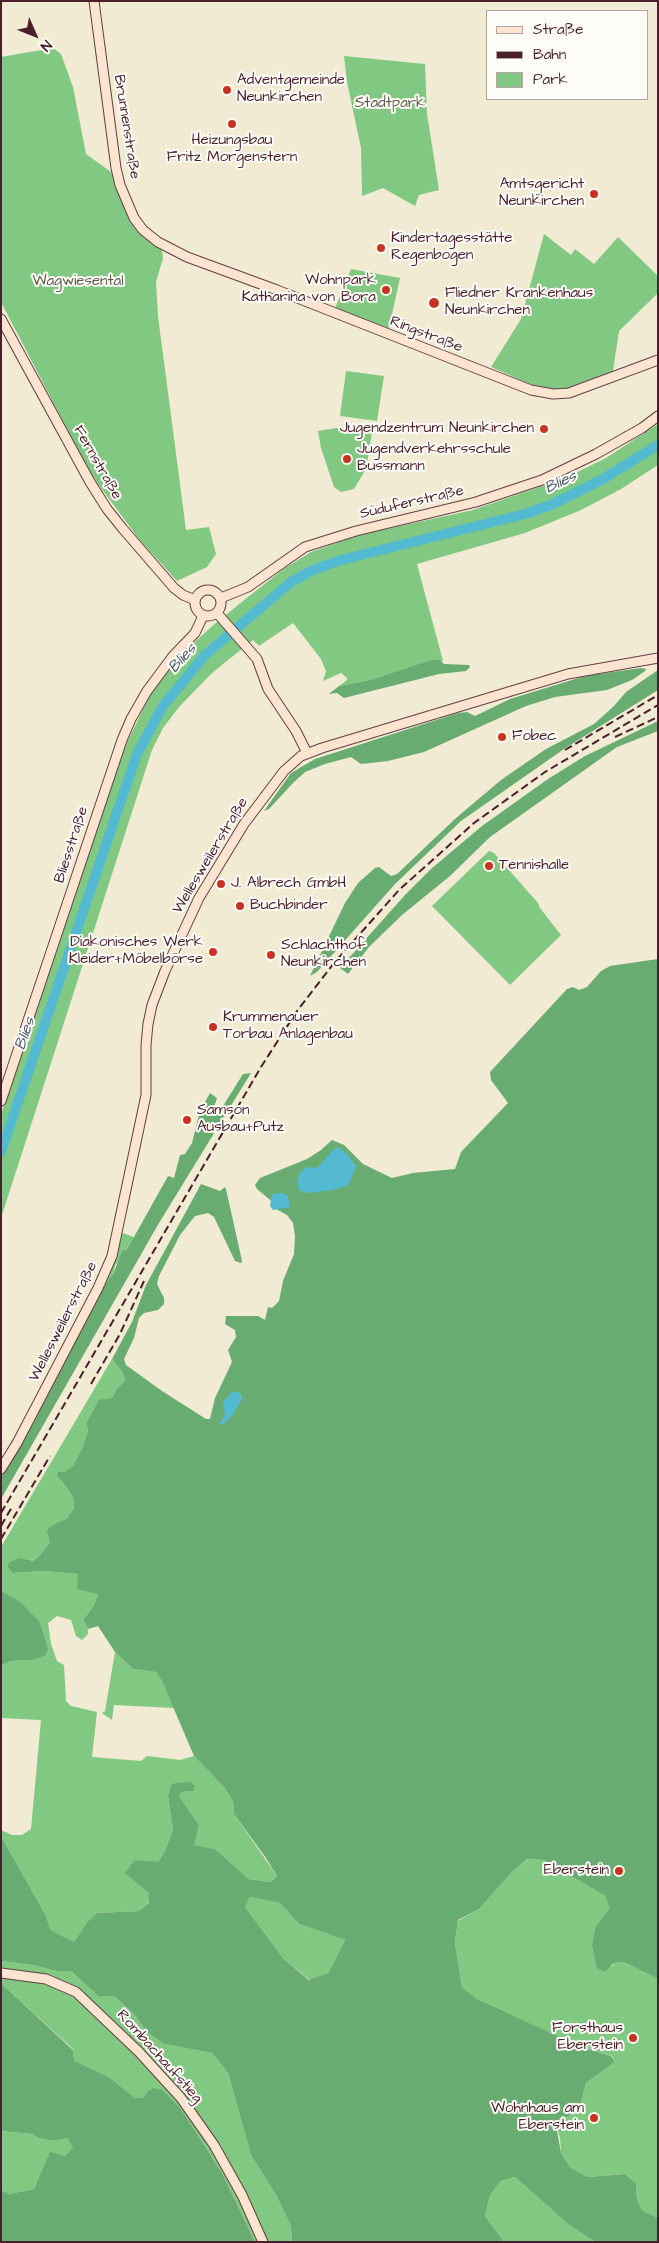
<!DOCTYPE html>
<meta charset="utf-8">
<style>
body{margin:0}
#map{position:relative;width:659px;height:2243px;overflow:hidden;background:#f0ebd2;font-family:"Architects Daughter",sans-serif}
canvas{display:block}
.frame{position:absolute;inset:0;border:2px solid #4a1f2b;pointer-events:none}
.legend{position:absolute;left:486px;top:10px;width:162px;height:90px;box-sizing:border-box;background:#fdfcf7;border:1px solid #b5a4a5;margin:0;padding:6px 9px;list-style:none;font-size:15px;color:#4a1f2b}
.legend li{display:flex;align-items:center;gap:10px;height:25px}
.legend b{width:25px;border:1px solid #b5a4a5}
.north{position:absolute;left:10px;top:10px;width:50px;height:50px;-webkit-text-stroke:4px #fdfcf7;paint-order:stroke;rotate:134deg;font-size:14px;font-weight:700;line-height:20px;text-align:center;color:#4a1f2b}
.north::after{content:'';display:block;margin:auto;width:18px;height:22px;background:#4a1f2b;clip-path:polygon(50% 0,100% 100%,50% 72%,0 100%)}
</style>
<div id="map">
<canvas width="659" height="2243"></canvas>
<div class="frame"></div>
<ul class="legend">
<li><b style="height:6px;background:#fce5d0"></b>Straße</li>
<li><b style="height:6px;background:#4a1f2b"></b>Bahn</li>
<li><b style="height:14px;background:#81c883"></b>Park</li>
</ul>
<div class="north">N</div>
</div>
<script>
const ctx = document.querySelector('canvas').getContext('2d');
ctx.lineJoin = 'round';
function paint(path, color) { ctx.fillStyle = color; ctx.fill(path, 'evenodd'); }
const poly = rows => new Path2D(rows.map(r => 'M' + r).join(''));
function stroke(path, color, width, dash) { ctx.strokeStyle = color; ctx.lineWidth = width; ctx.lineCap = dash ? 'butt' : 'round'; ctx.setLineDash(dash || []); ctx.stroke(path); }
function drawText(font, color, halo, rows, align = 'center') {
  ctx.font = font + ' "Architects Daughter",sans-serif'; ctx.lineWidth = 4; ctx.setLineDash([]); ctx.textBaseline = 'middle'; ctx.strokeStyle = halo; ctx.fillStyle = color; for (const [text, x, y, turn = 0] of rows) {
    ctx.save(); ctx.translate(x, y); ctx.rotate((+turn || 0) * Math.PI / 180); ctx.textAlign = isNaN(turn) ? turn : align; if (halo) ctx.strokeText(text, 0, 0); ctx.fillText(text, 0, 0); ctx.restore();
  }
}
const green = poly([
 [53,48,61,54,73,87,86,154,111,172,130,218,150,241,162,250,163,258,156,282,158,316,186,530,209,527,216,554,207,567,177,581,139,539,98,484,82,458,1,302,1,57],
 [344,56,425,64,427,114,439,190,419,195,415,206,383,188,362,196,361,148,347,82],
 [544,234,571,255,575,249,594,264,618,237,658,276,658,293,619,331,613,371,567,390,549,389,530,384,491,367,521,319],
 [351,269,400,278,389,328,334,311],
 [346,371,384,376,377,421,340,416],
 [658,424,658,465,621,489,581,510,525,533,417,564,443,661,430,660,370,680,339,686,347,680,347,678,341,673,323,681,326,671,321,659,293,623,259,646,253,640,212,673,179,707,163,728,152,750,1,1218,1,1114,123,751,151,693,179,657,211,627,248,597,285,568,311,552,359,535,473,510,565,478,606,458],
 [336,428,370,429,372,432,366,469,354,489,341,492,334,487,321,448,318,431],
 [489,851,494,853,538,903,540,908,561,935,510,985,432,906],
 [122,1233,134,1237,115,1266,114,1271,106,1287,103,1289,117,1255],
 [112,1359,123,1373,125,1381,116,1389,112,1398,107,1400,86,1424,88,1431,83,1446,73,1466,65,1473,61,1481,73,1497,74,1508,67,1518,58,1523,50,1537,50,1542,40,1555,13,1573,42,1571,79,1574,98,1594,93,1607,83,1620,88,1629,88,1634,82,1640,76,1636,71,1620,57,1616,48,1623,51,1644,57,1661,64,1665,66,1701,71,1706,97,1712,92,1757,141,1761,147,1756,180,1760,194,1756,224,1787,233,1801,234,1814,277,1876,271,1882,249,1879,215,1849,193,1845,199,1825,179,1796,182,1792,194,1791,195,1786,168,1797,173,1830,164,1853,158,1862,149,1893,149,1901,139,1911,97,1913,87,1922,74,1942,51,1930,45,1914,1,1836,1,1830,12,1835,22,1835,31,1829,41,1720,1,1718,1,1665,12,1661,33,1660,45,1656,19,1601,1,1593,1,1547],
 [115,1652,133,1669,156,1672,162,1681,174,1708,114,1705,112,1720,102,1713,105,1711],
 [529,1859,544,1860,605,1896,611,1908,596,1926,612,1967,614,1963,624,1962,658,1979,658,2216,656,2217,642,2210,637,2199,636,2183,625,2174,588,2177,571,2168,561,2153,560,2138,556,2125,560,2118,568,2117,580,2107,586,2083,615,2062,612,2056,578,2046,528,2025,477,1999,462,1987,455,1943,458,1921,479,1909,513,1871],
 [250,1897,280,1903,299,1924,345,1940,328,1973,310,1980,283,1958,245,1907],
 [1,1961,32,1965,56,1971,71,1971,98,1996,114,1996,134,2014,147,2032,164,2044,212,2053,228,2073,251,2155,276,2195,291,2226,292,2242,255,2242,222,2173,181,2109,147,2092,143,2098,135,2098,109,2077,75,2061,73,2055,74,2050,1,1983],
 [1,2131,32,2134,38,2138,53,2141,68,2138,74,2148,65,2156,50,2153,34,2189,9,2194,1,2190],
 [515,2177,569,2225,595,2242,504,2242,485,2216,490,2195,501,2181]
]);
const forest = poly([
 [430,660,440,660,444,664,469,665,470,667,466,671,439,674,344,698,337,693,329,694,339,686,370,680],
 [641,668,646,669,645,671,632,680,607,690,555,697,526,706,424,752,388,761,361,764,351,757,325,764,305,772,293,783,269,809,264,811,291,773,315,759,458,713,467,712,475,716,510,699,585,676],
 [658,670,658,690,564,749,461,821,395,884,317,972,310,976,345,903,358,883,375,868,379,867,391,876,397,874,456,818,501,780,546,749,594,724,614,706,626,692],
 [658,721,658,731,617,747,490,837,450,876,402,915,369,947,348,974,340,968,405,895,431,869,482,826,548,779,585,756],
 [658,959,658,1979,624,1962,614,1963,605,1972,597,1968,592,1945,596,1926,610,1908,605,1896,544,1860,528,1859,513,1871,479,1909,458,1920,455,1943,462,1987,477,1999,578,2046,611,2056,615,2062,586,2083,580,2107,568,2117,560,2118,556,2125,561,2153,571,2168,588,2177,625,2174,636,2183,637,2199,642,2210,656,2217,658,2216,658,2242,595,2242,569,2225,515,2177,501,2181,490,2195,485,2216,504,2242,292,2242,291,2226,276,2195,251,2155,228,2073,212,2053,164,2044,147,2032,134,2014,114,1996,98,1996,71,1971,56,1971,32,1965,1,1961,1,1836,45,1914,51,1930,74,1942,87,1922,97,1913,139,1911,149,1902,149,1893,125,1873,135,1860,158,1862,164,1853,173,1830,168,1797,171,1785,176,1783,191,1782,195,1786,194,1791,182,1792,179,1796,199,1825,194,1845,215,1849,249,1879,271,1882,277,1876,266,1858,234,1814,233,1801,224,1787,194,1756,162,1681,156,1672,133,1669,115,1652,98,1626,88,1629,83,1620,93,1607,98,1594,77,1589,78,1574,42,1571,13,1573,7,1566,10,1562,19,1558,32,1561,40,1555,50,1542,47,1532,48,1528,67,1518,74,1508,73,1497,57,1475,58,1472,65,1472,73,1466,83,1446,88,1431,86,1424,99,1400,112,1398,116,1389,125,1381,123,1373,112,1359,132,1322,146,1285,201,1184,220,1191,225,1187,226,1189,242,1261,241,1263,235,1261,214,1217,208,1213,195,1216,180,1235,159,1276,157,1284,164,1298,164,1304,158,1310,144,1313,139,1318,134,1338,124,1359,126,1365,162,1391,206,1419,210,1419,215,1398,232,1362,228,1350,236,1337,235,1330,225,1324,226,1316,258,1316,265,1320,268,1307,272,1308,279,1301,283,1281,294,1254,295,1236,293,1223,287,1215,276,1209,280,1208,257,1189,255,1185,260,1178,307,1159,321,1150,332,1140,344,1145,363,1164,392,1178,413,1173,455,1169,461,1152,508,1103,491,1080,490,1072,567,989,573,987,579,990,587,987,601,971,610,966],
 [250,1897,280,1903,299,1924,345,1940,328,1973,309,1980,283,1958,245,1907],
 [251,1073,159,1223,1,1499,1,1475,21,1444,103,1289,114,1272,122,1251,126,1250,134,1237,168,1176,174,1178,180,1155,185,1154,192,1143,200,1111,210,1093,217,1098,211,1116,218,1114,243,1074],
 [2,1592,19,1601,39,1621,48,1649,45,1656,33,1660,12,1661,1,1665],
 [1,1983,74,2051,73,2055,75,2061,109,2077,135,2098,143,2098,147,2092,154,2088,162,2090,181,2109,222,2173,255,2242,1,2242,1,2190,9,2194,34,2189,50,2152,65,2156,73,2148,68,2138,53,2141,38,2138,32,2134,1,2131]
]);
const water = poly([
 [335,1148,340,1148,346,1153,356,1166,350,1182,347,1186,332,1190,308,1193,299,1190,297,1181,300,1173,307,1167,317,1168],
 [282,1193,288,1196,290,1207,273,1210,270,1206,272,1194],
 [236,1391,242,1395,242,1399,232,1416,223,1424,219,1424,225,1415,223,1402,231,1393]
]);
const river = poly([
 [1,1152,137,754,163,706,205,655,291,582,313,570,341,560,525,514,551,505,603,479,658,445]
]);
const secondary = poly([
 [94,1,116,168,120,185,134,218,143,230,158,242,187,257,277,290,531,390,553,394,569,393,658,360],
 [1,319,90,482,107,509,123,529,174,588,183,595,195,600],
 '195 603a13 13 0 1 1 26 0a13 13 0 1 1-26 0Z',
 [221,598,248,587,305,547,356,531,476,502,542,480,596,454,642,428,658,416],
 [217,613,257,659,268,689,296,731,307,753],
 [1,1101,122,740,131,719,147,691,173,656,195,633,203,616],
 [1,1469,17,1443,98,1288,112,1256,146,1095,146,1045,148,1024,152,1005,165,971,199,898,244,824,284,771,301,756,322,748,568,674,658,658],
 [1,1973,46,1979,76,1992,139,2052,181,2098,214,2145,242,2195,263,2242]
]);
const rail = poly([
 [615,737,658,717],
 [565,750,658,695],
 [91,1384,120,1334,144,1281],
 [1,1513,261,1067,297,1011,334,963,399,890,474,823,545,772,658,705],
 [1,1526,12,1507],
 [1,1539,50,1456]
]);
const markers = [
 [227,90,5,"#c8321e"],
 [232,124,5,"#c8321e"],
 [594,194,5,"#c8321e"],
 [381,248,5,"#c8321e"],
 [386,290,5,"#c8321e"],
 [434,303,6,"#c8321e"],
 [544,429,5,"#c8321e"],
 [347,459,5,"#c8321e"],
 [502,737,5,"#c8321e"],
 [489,866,5,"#c8321e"],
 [221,884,5,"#c8321e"],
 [240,906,5,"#c8321e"],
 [213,952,5,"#c8321e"],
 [271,955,5,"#c8321e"],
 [213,1027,5,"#c8321e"],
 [187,1120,5,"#c8321e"],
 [619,1871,5,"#c8321e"],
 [633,2038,5,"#c8321e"],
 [594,2118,5,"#c8321e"]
];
const poiNames = [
 ["Adventgemeinde",237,81],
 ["Neunkirchen",237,98],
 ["Heizungsbau",232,141,"center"],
 ["Fritz Morgenstern",232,158,"center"],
 ["Amtsgericht",584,185,"right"],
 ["Neunkirchen",584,202,"right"],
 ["Kindertagesstätte",391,239],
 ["Regenbogen",391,256],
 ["Wohnpark",376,281,"right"],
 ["Katharina von Bora",376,298,"right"],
 ["Fliedner Krankenhaus",445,294],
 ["Neunkirchen",445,311],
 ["Jugendzentrum Neunkirchen",534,429,"right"],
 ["Jugendverkehrsschule",357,450],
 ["Bussmann",357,467],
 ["Fobec",512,737],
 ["Tennishalle",499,866],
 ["J. Albrech GmbH",231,884],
 ["Buchbinder",250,906],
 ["Diakonisches Werk",203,943,"right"],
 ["Kleider+Möbelbörse",203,960,"right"],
 ["Schlachthof",281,946],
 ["Neunkirchen",281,963],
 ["Krummenauer",223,1018],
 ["Torbau Anlagenbau",223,1035],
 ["Samson",197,1111],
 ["Ausbau+Putz",197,1128],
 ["Eberstein",609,1871,"right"],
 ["Forsthaus",623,2029,"right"],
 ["Eberstein",623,2046,"right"],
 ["Wohnhaus am",584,2109,"right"],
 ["Eberstein",584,2126,"right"]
];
const parkNames = [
 ["Stadtpark",390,104],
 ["Wagwiesental",78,282]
];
const streetNames = [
 ["Brunnenstraße",126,127,81],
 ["Ringstraße",426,335,21],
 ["Fernstraße",97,463,60],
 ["Süduferstraße",412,503,-13],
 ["Bliesstraße",72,845,-72],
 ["Wellesweilerstraße",211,856,-59],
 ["Wellesweilerstraße",64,1322,-63],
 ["Rombachaufstieg",159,2057,48]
];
const waterNames = [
 ["Blies",561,483,-25],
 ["Blies",183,659,-48],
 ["Blies",26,1034,-71]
];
paint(green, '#81c883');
paint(forest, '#68ac71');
paint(water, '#53bad1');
stroke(river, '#53bad1', 10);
stroke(secondary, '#633e44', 11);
stroke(secondary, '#fce5d0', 9);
stroke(rail, '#4a1f2b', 2, [8, 4]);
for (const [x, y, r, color] of markers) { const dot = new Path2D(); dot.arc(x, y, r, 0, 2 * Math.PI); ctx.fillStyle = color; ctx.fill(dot); stroke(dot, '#fdfcf7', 2); }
drawText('15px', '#4a1f2b', '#fdfcf7', poiNames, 'left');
drawText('15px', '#5d5a4a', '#fdfcf7', parkNames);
drawText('15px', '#4a1f2b', '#fdfcf7', streetNames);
drawText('italic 16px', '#4e5d6d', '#fdfcf7', waterNames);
</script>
